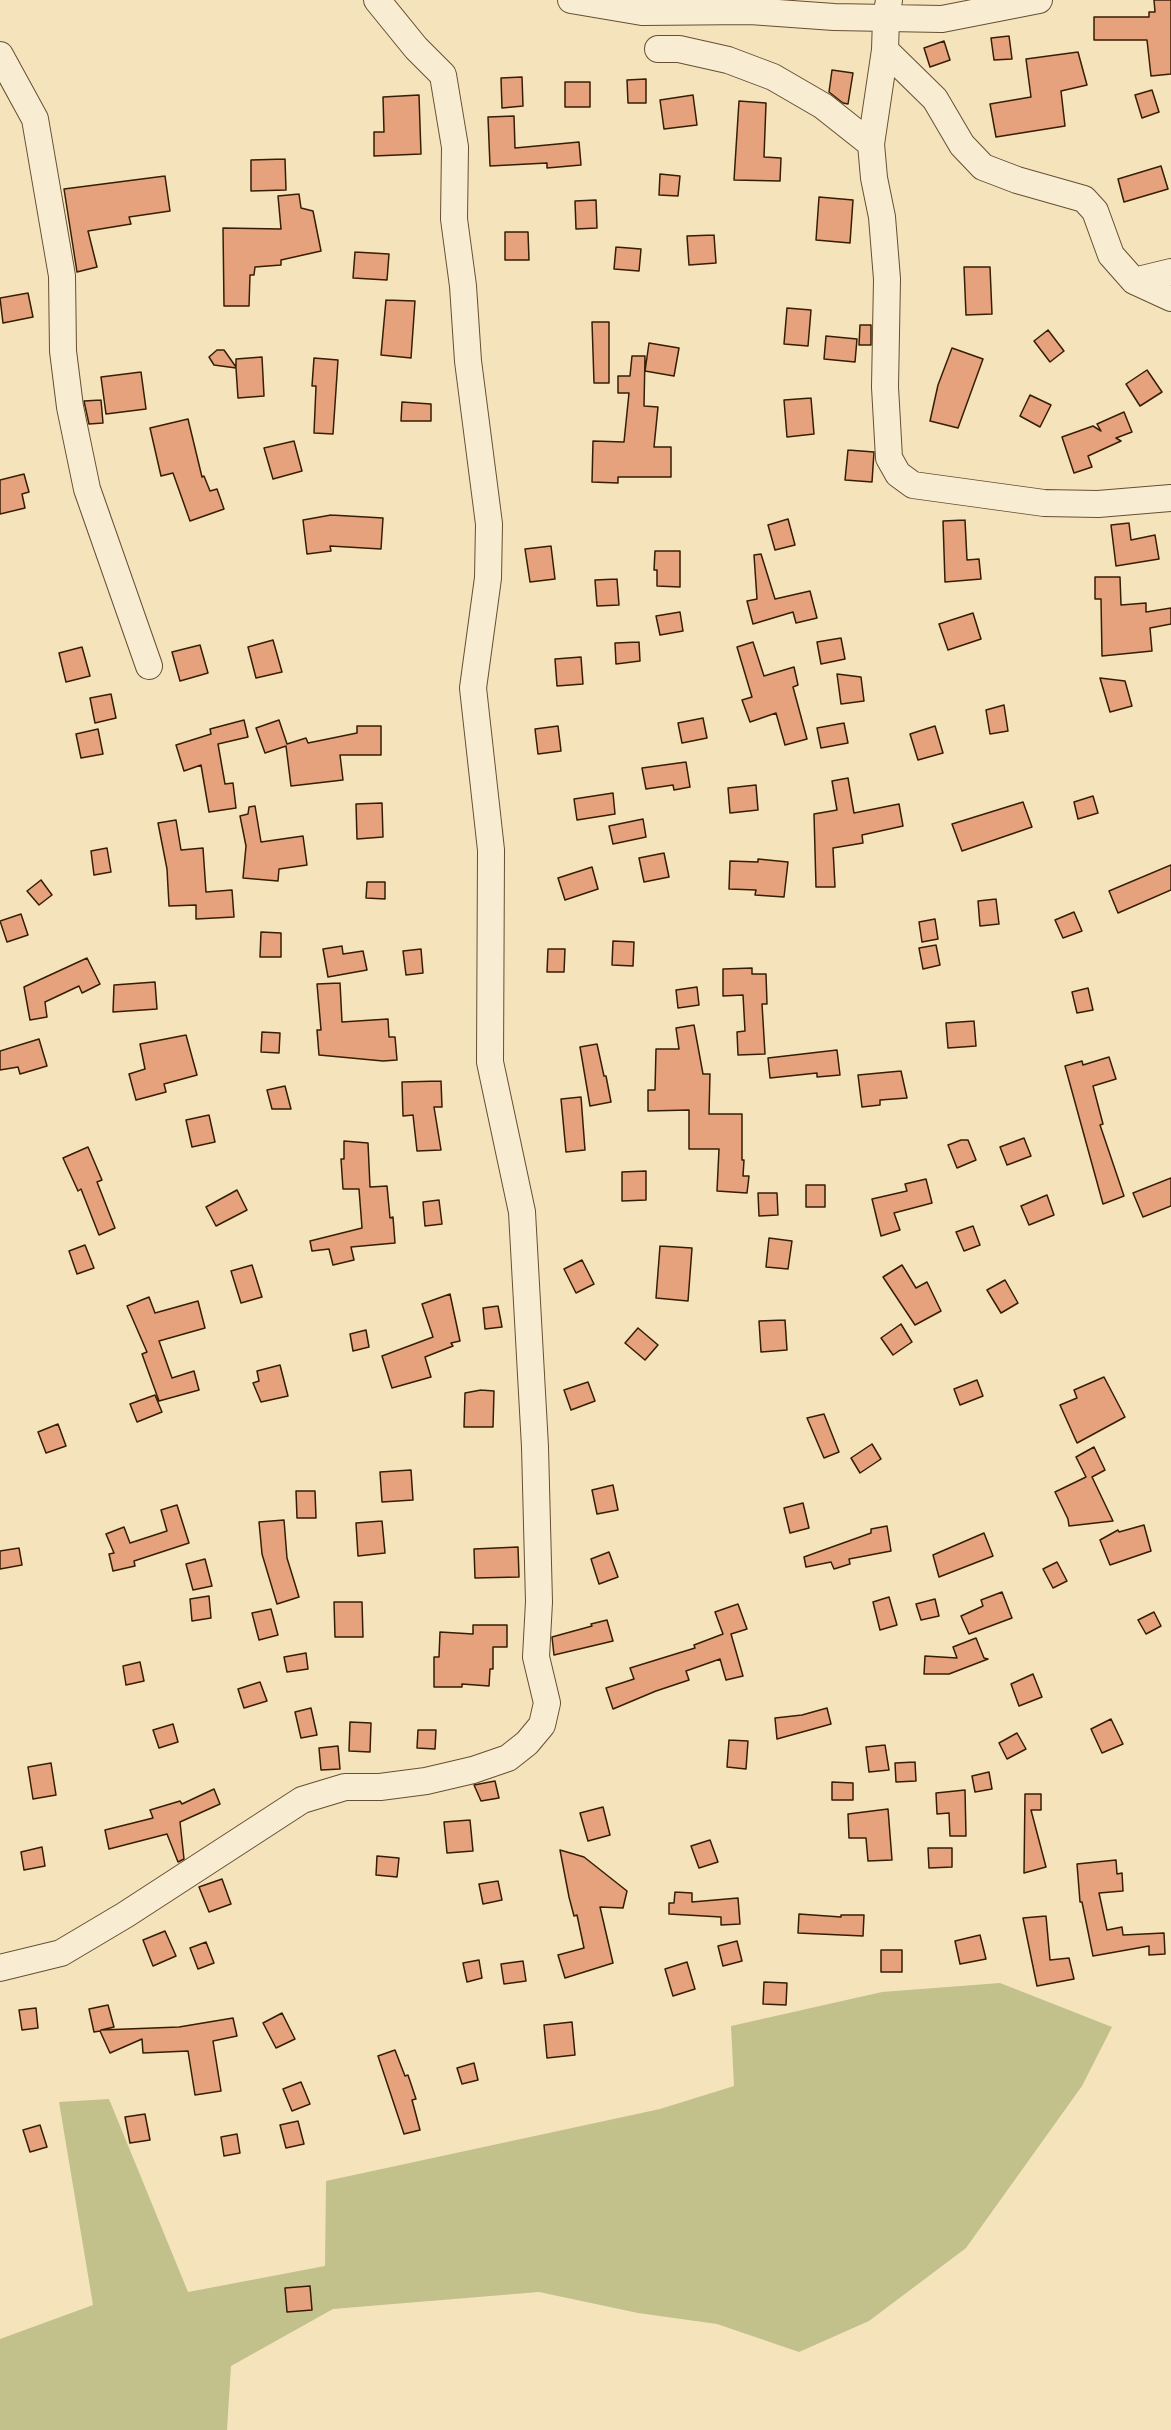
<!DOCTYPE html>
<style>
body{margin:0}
canvas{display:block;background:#f5e3bb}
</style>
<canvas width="1171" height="2430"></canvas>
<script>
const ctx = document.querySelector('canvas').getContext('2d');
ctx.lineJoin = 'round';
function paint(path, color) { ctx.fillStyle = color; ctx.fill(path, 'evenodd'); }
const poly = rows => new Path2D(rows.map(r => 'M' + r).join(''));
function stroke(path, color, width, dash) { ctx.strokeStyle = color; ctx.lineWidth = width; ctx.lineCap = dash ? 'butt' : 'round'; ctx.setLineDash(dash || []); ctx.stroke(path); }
const green = poly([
 [1000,1983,1112,2027,1082,2086,966,2248,869,2321,799,2352,717,2324,638,2313,539,2292,333,2309,231,2366,227,2430,0,2430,0,2339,93,2305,59,2102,109,2099,188,2292,325,2266,326,2181,660,2109,734,2086,731,2026,882,1992]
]);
const building = poly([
 [1154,0,1171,0,1171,74,1151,76,1147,40,1094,40,1094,17,1149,17,1149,12,1155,12,1154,0],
 [1009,36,1012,59,994,60,991,38,1009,36],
 [944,41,950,60,930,67,924,48,944,41],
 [1078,52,1087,85,1061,91,1065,126,996,137,990,104,1031,97,1026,59,1078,52],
 [832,70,853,73,848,104,843,103,829,92,832,70],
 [522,77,523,106,502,108,501,78,522,77],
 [646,79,646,103,628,103,627,80,646,79],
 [565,82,590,82,590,107,565,107,565,82],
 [1152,90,1159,112,1142,118,1135,95,1152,90],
 [419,95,421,154,374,156,374,132,384,132,383,97,419,95],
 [693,95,697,125,664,129,660,100,693,95],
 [739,101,766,103,764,157,781,158,780,181,734,180,739,101],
 [514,116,515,148,579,142,581,165,547,168,547,163,490,166,488,117,514,116],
 [285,159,286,190,251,191,251,160,285,159],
 [1161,166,1168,189,1124,202,1118,179,1161,166],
 [660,174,680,176,678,196,659,195,660,174],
 [165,176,170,211,129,217,131,224,88,231,97,267,77,272,64,189,165,176],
 [299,194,301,208,313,211,321,251,281,260,281,265,255,267,254,275,250,275,249,306,224,306,223,228,281,229,278,196,299,194],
 [819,197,853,200,850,243,816,240,819,197],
 [596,200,597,228,576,229,575,201,596,200],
 [505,232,528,232,529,260,505,260,505,232],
 [714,235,716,263,689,265,687,236,714,235],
 [616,247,641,249,639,271,614,269,616,247],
 [355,252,389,254,387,280,353,278,355,252],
 [964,267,990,267,992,314,966,315,964,267],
 [28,293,33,317,3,323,0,298,28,293],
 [386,300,415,301,411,358,381,355,386,300],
 [787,308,811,310,808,346,784,344,787,308],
 [592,322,609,322,609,383,594,383,592,322],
 [860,325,871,325,871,345,859,345,860,325],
 [1048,330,1064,351,1050,362,1034,341,1048,330],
 [826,336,857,339,855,362,824,359,826,336],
 [649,343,679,348,674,376,645,371,649,343],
 [952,348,983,359,958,428,930,421,938,385,952,348],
 [217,350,224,350,236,367,236,359,262,357,264,396,238,398,236,368,214,365,209,357,217,350],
 [632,356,645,356,644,406,658,407,654,447,671,447,671,477,618,477,618,483,592,482,593,441,624,442,629,393,618,393,618,376,630,376,632,356],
 [314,358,338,360,333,434,314,433,316,386,312,386,314,358],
 [1147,370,1162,392,1140,406,1126,384,1147,370],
 [141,372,146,409,106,414,101,377,141,372],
 [1030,395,1051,405,1040,427,1020,416,1030,395],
 [811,398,814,434,787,437,784,400,811,398],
 [101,400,103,423,89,424,84,401,101,400],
 [402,402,431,404,431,421,401,421,402,402],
 [1124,412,1132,432,1116,438,1121,441,1088,456,1092,467,1074,473,1062,437,1093,426,1101,431,1097,424,1124,412],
 [188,419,202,477,204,476,210,491,217,489,224,509,190,521,173,473,161,476,150,428,188,419],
 [294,441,302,471,273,479,264,448,294,441],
 [848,450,874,452,872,482,845,480,848,450],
 [24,474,29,492,22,494,25,508,0,514,0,480,24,474],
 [331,515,383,518,381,549,330,546,331,551,307,554,303,520,331,515],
 [788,519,795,545,775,550,768,525,788,519],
 [965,520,967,560,979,559,981,579,945,582,943,521,965,520],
 [1129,523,1131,540,1155,535,1159,559,1116,566,1111,525,1129,523],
 [551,546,555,579,530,582,525,549,551,546],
 [655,551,680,551,680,587,657,586,657,570,654,570,655,551],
 [761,554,775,599,810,591,817,618,796,623,793,612,753,624,747,601,757,599,754,555,761,554],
 [1095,577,1120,577,1121,605,1146,603,1146,612,1171,608,1171,624,1150,628,1152,651,1102,656,1101,599,1095,599,1095,577],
 [617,579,619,605,597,606,595,580,617,579],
 [680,612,683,631,660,635,656,616,680,612],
 [973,613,981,639,948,650,939,624,973,613],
 [841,638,845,659,821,664,817,642,841,638],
 [273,640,282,672,256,678,248,647,273,640],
 [639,642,640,661,616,664,615,643,639,642],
 [753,642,764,676,794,667,798,685,793,687,807,739,785,745,776,713,750,722,742,700,752,697,737,647,753,642],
 [200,645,208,673,180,681,172,652,200,645],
 [82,647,90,676,66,682,59,653,82,647],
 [581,657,583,684,557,686,555,659,581,657],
 [837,674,861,677,864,701,841,704,837,674],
 [1100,678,1125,681,1132,706,1110,712,1100,678],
 [111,694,116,718,95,723,90,698,111,694],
 [1004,705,1008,731,990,734,986,710,1004,705],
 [703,718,707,738,682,743,678,723,703,718],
 [244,720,248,737,218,744,225,784,233,783,236,808,209,812,201,765,184,771,176,745,211,734,210,729,244,720],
 [279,720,287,744,306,738,308,743,357,733,357,726,381,726,381,755,340,755,343,780,291,786,286,746,265,753,256,728,279,720],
 [844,723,848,743,821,748,817,728,844,723],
 [558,726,561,751,538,754,535,729,558,726],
 [935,726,943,753,918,760,910,734,935,726],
 [98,729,103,754,81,758,76,734,98,729],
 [686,762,690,787,674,790,673,785,646,789,642,768,686,762],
 [848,778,854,813,899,804,903,826,862,835,863,843,833,848,835,887,816,887,814,814,837,810,832,781,848,778],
 [756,785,758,810,730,813,728,788,756,785],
 [613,793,615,814,577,820,574,799,613,793],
 [1093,796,1098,813,1078,819,1074,802,1093,796],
 [1023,802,1032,827,962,851,952,824,1023,802],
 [382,803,383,837,357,839,356,804,382,803],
 [255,806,261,842,303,836,307,865,279,869,278,881,243,878,246,846,240,816,248,814,249,807,255,806],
 [643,819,646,837,613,844,609,826,643,819],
 [176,820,181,850,203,848,206,892,232,890,234,917,196,919,196,905,169,906,167,869,158,823,176,820],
 [107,848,111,872,94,875,91,851,107,848],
 [664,853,669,877,644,882,639,858,664,853],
 [758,859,788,862,784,897,755,895,756,890,729,889,730,861,758,862,758,859],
 [1171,865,1171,890,1118,913,1109,891,1171,865],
 [592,867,598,889,565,900,558,878,592,867],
 [41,880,52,895,39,905,27,891,41,880],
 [367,882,385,882,385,899,366,898,367,882],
 [996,899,999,924,980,926,978,901,996,899],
 [1074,912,1082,931,1063,938,1055,920,1074,912],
 [21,914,28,935,7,942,0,921,21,914],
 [935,919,938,939,922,942,919,922,935,919],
 [261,932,281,933,281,957,260,957,261,932],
 [613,941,634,942,633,966,612,965,613,941],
 [936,945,940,965,923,969,919,948,936,945],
 [342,946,343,954,363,951,367,970,328,977,323,949,342,946],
 [421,949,423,973,406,975,403,951,421,949],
 [548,949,565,949,564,972,547,972,548,949],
 [87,958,100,984,82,993,79,986,45,1002,47,1017,30,1020,24,987,87,958],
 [752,968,752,974,766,974,767,1004,762,1004,765,1054,738,1055,737,1032,745,1031,743,995,723,996,723,969,752,968],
 [155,982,157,1009,113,1012,114,985,155,982],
 [340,983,342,1022,388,1019,389,1037,395,1037,397,1060,383,1061,319,1055,317,1030,321,1030,317,984,340,983],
 [697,987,699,1005,678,1008,676,990,697,987],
 [1088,988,1093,1010,1077,1013,1072,992,1088,988],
 [974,1021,976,1046,948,1048,946,1023,974,1021],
 [694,1025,703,1074,710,1074,709,1114,742,1114,742,1160,744,1160,743,1176,749,1176,747,1193,717,1191,719,1149,689,1149,689,1110,648,1111,648,1090,655,1090,656,1049,679,1049,676,1028,694,1025],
 [262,1032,280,1033,279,1053,261,1052,262,1032],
 [186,1035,197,1075,164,1084,166,1092,136,1100,129,1074,145,1069,140,1044,186,1035],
 [39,1039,47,1066,20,1074,18,1067,0,1070,0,1051,39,1039],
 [597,1044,604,1076,606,1076,611,1102,590,1106,580,1047,597,1044],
 [837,1050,840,1075,817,1077,817,1073,770,1078,768,1058,837,1050],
 [1109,1057,1116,1079,1093,1086,1103,1124,1100,1125,1124,1196,1103,1204,1065,1066,1082,1061,1083,1065,1109,1057],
 [901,1071,907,1098,880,1100,880,1105,862,1107,858,1075,901,1071],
 [441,1081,442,1107,434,1107,441,1150,417,1151,413,1115,403,1116,402,1082,441,1081],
 [285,1086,291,1109,272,1109,267,1090,285,1086],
 [581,1097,585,1150,566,1152,561,1099,581,1097],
 [209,1115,215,1142,192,1147,186,1120,209,1115],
 [1024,1138,1031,1156,1007,1165,1000,1147,1024,1138],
 [961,1140,968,1140,976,1160,957,1168,948,1145,961,1140],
 [344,1141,368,1143,370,1187,387,1186,390,1218,393,1217,395,1243,351,1247,354,1260,333,1265,329,1249,312,1251,310,1241,362,1228,359,1189,343,1189,341,1159,344,1159,344,1141],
 [88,1147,102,1180,97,1182,115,1228,99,1235,81,1189,78,1191,63,1158,88,1147],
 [646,1171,646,1200,622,1201,622,1172,646,1171],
 [1171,1178,1171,1206,1143,1217,1133,1193,1171,1178],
 [926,1179,932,1203,894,1213,900,1230,881,1236,872,1199,907,1191,905,1184,926,1179],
 [806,1185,825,1185,825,1207,806,1207,806,1185],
 [237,1190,247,1210,216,1226,206,1207,237,1190],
 [758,1193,777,1193,778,1215,759,1216,758,1193],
 [1047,1195,1054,1215,1029,1225,1021,1206,1047,1195],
 [439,1200,442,1224,425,1226,423,1202,439,1200],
 [973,1226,980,1245,964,1251,956,1232,973,1226],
 [769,1238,792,1241,788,1269,766,1267,769,1238],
 [85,1245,94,1268,77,1274,69,1251,85,1245],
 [660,1246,692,1248,688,1301,656,1298,660,1246],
 [582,1260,594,1284,576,1293,564,1269,582,1260],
 [252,1265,262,1297,241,1303,231,1271,252,1265],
 [902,1265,916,1288,927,1282,941,1311,915,1325,883,1277,902,1265],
 [1005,1280,1018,1303,1001,1313,987,1290,1005,1280],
 [450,1294,460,1341,451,1343,453,1346,425,1357,431,1377,392,1388,382,1356,433,1337,422,1304,450,1294],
 [149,1297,155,1313,198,1301,205,1328,159,1341,172,1378,194,1371,199,1390,159,1401,142,1354,147,1352,127,1306,149,1297],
 [498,1306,502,1327,485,1329,483,1308,498,1306],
 [785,1320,787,1350,761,1352,759,1321,785,1320],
 [901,1324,912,1342,893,1355,881,1338,901,1324],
 [638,1328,658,1345,645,1360,625,1343,638,1328],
 [366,1330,369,1347,353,1351,350,1334,366,1330],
 [280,1365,288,1396,261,1402,253,1383,259,1381,257,1371,280,1365],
 [1104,1377,1125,1417,1077,1443,1060,1405,1077,1398,1074,1390,1104,1377],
 [977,1380,983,1396,960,1405,954,1389,977,1380],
 [588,1382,595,1401,571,1410,564,1390,588,1382],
 [481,1390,494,1391,493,1427,464,1427,465,1393,481,1390],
 [155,1395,162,1412,137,1422,130,1404,155,1395],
 [824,1414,839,1452,824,1458,807,1418,824,1414],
 [58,1424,66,1446,46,1453,38,1432,58,1424],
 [872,1444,881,1459,860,1473,851,1458,872,1444],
 [1094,1447,1105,1470,1092,1477,1113,1521,1069,1526,1068,1519,1055,1492,1086,1477,1076,1457,1094,1447],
 [411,1470,413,1500,382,1502,380,1472,411,1470],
 [613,1485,618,1510,597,1514,592,1490,613,1485],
 [296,1491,315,1491,316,1518,297,1518,296,1491],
 [803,1503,809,1528,790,1533,784,1508,803,1503],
 [177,1505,189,1543,134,1561,135,1566,113,1571,109,1554,114,1553,106,1534,124,1527,130,1543,167,1531,161,1510,177,1505],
 [284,1520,287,1558,299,1597,277,1604,262,1554,259,1522,284,1520],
 [382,1521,385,1553,358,1556,356,1523,382,1521],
 [1144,1525,1151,1551,1110,1565,1100,1540,1118,1530,1119,1532,1144,1525],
 [887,1526,891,1551,849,1559,850,1564,834,1569,831,1562,806,1567,804,1557,871,1533,871,1529,887,1526],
 [984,1533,993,1556,939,1577,933,1555,984,1533],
 [518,1547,519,1577,475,1578,474,1549,518,1547],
 [19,1548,22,1565,0,1569,0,1551,19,1548],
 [609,1552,618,1577,599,1584,591,1559,609,1552],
 [205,1559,212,1586,193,1590,186,1564,205,1559],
 [1057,1562,1067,1581,1053,1588,1043,1569,1057,1562],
 [1002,1592,1012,1618,969,1634,961,1616,983,1606,981,1600,1002,1592],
 [209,1596,211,1618,192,1621,190,1599,209,1596],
 [889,1597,897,1625,880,1630,873,1602,889,1597],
 [935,1599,939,1616,921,1620,916,1604,935,1599],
 [334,1602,362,1602,363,1637,335,1637,334,1602],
 [738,1604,747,1629,731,1634,743,1676,726,1680,720,1659,686,1671,689,1680,656,1691,613,1709,606,1688,634,1679,630,1668,695,1648,694,1645,723,1634,715,1612,738,1604],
 [271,1609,278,1635,259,1640,252,1613,271,1609],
 [1154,1612,1161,1626,1146,1634,1138,1620,1154,1612],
 [607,1620,613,1641,554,1655,552,1637,592,1626,591,1624,607,1620],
 [473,1625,507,1625,507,1647,493,1647,493,1669,490,1669,489,1686,462,1684,462,1687,434,1687,434,1657,439,1657,440,1632,473,1634,473,1625],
 [976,1638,984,1658,988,1659,949,1674,924,1674,925,1656,957,1658,953,1647,976,1638],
 [306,1653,308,1669,287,1672,284,1657,306,1653],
 [140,1662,144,1681,126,1685,123,1666,140,1662],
 [1033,1674,1042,1697,1019,1706,1011,1684,1033,1674],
 [260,1682,267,1701,244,1708,238,1689,260,1682],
 [311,1708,317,1735,301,1738,295,1712,311,1708],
 [827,1708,831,1724,777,1739,775,1718,802,1715,827,1708],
 [1111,1719,1123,1744,1102,1753,1091,1729,1111,1719],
 [350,1722,371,1723,370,1752,349,1751,350,1722],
 [173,1724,178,1742,159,1748,153,1730,173,1724],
 [418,1730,436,1730,435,1749,417,1748,418,1730],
 [1017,1733,1026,1749,1007,1759,999,1743,1017,1733],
 [729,1740,748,1741,746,1769,727,1767,729,1740],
 [885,1745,889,1770,869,1772,866,1747,885,1745],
 [338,1746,340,1769,321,1770,319,1748,338,1746],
 [915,1762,916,1781,896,1782,895,1763,915,1762],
 [51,1763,56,1795,33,1799,28,1767,51,1763],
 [989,1772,992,1789,975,1792,972,1776,989,1772],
 [495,1781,499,1798,481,1801,474,1785,495,1781],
 [832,1782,853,1783,853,1800,832,1800,832,1782],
 [214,1789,220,1804,180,1822,184,1859,178,1862,167,1834,109,1849,105,1830,153,1818,150,1810,180,1801,182,1804,214,1789],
 [965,1790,966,1836,950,1836,949,1813,937,1814,936,1793,965,1790],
 [1025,1794,1041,1794,1041,1810,1031,1810,1046,1867,1024,1873,1025,1794],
 [603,1807,610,1835,588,1841,580,1813,603,1807],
 [888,1809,892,1860,868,1861,866,1838,849,1838,848,1814,888,1809],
 [470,1820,473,1851,447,1853,444,1822,470,1820],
 [710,1840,718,1862,699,1868,691,1846,710,1840],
 [42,1847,45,1866,24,1870,21,1852,42,1847],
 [928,1848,952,1848,952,1867,929,1868,928,1848],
 [560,1850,584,1857,627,1891,623,1908,600,1907,613,1963,565,1978,558,1955,584,1948,577,1915,574,1916,569,1897,560,1850],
 [377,1856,399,1858,397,1877,376,1875,377,1856],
 [1116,1860,1117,1874,1122,1873,1123,1891,1099,1893,1107,1930,1122,1927,1123,1935,1164,1933,1165,1954,1149,1955,1149,1946,1093,1956,1082,1902,1080,1902,1077,1864,1116,1860],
 [222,1879,231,1904,209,1912,199,1887,222,1879],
 [498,1881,502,1900,483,1904,479,1884,498,1881],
 [675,1892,692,1893,692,1902,738,1898,740,1924,721,1925,721,1917,669,1914,669,1903,674,1903,675,1892],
 [799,1914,841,1917,841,1915,864,1915,863,1936,798,1933,799,1914],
 [1046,1916,1050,1960,1069,1958,1074,1979,1037,1986,1023,1918,1046,1916],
 [165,1931,176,1956,153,1966,143,1940,165,1931],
 [980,1935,986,1959,960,1964,955,1941,980,1935],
 [737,1941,742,1961,723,1966,718,1946,737,1941],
 [206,1942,214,1963,198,1969,190,1948,206,1942],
 [881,1950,902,1950,902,1972,881,1972,881,1950],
 [479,1960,482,1978,467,1982,463,1963,479,1960],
 [523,1961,526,1981,504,1984,501,1964,523,1961],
 [687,1962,695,1989,673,1996,665,1969,687,1962],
 [764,1982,787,1983,786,2005,763,2004,764,1982],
 [108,2005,114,2027,101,2030,179,2027,233,2018,237,2036,213,2041,221,2091,195,2095,188,2051,143,2053,142,2039,110,2053,100,2031,94,2032,89,2009,108,2005],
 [36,2008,38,2028,22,2030,19,2010,36,2008],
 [282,2013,295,2039,276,2048,263,2023,282,2013],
 [572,2022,575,2055,547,2058,544,2025,572,2022],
 [395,2050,405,2076,408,2075,416,2099,412,2100,420,2130,404,2134,378,2056,395,2050],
 [474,2063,478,2080,462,2084,457,2068,474,2063],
 [301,2082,310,2104,292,2111,283,2089,301,2082],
 [145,2114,150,2140,130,2143,125,2117,145,2114],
 [298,2121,304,2144,286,2148,280,2125,298,2121],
 [40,2125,47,2147,30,2152,23,2130,40,2125],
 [237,2134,240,2153,224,2156,221,2137,237,2134],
 [310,2286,312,2310,287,2312,285,2288,310,2286]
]);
const street = poly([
 [571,0,642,12,750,11,834,17,942,19,1039,0],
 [889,0,886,19,885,50,871,144,874,178,882,217,887,279,885,387,889,458,898,474,913,485,1044,503,1098,504,1171,498],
 [658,49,679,49,728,60,773,77,823,106,871,144],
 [885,50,935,99,962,145,983,167,1017,180,1084,199,1095,211,1111,255,1134,281,1171,298],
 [0,55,35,119,62,276,63,351,70,407,87,489,149,666],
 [1134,281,1171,272],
 [0,1968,61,1953,125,1915,302,1800,345,1787,380,1787,426,1781,473,1770,508,1758,527,1743,542,1725,547,1703,536,1657,539,1602,535,1447,522,1212,490,1062,491,850,473,688,488,578,489,524,468,361,463,286,454,219,455,147,443,75,416,48,377,0]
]);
paint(green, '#c2c18c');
paint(building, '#e6a27d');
stroke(building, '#361e04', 1.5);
stroke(street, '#664f32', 28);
stroke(street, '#f8edd3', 26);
</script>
